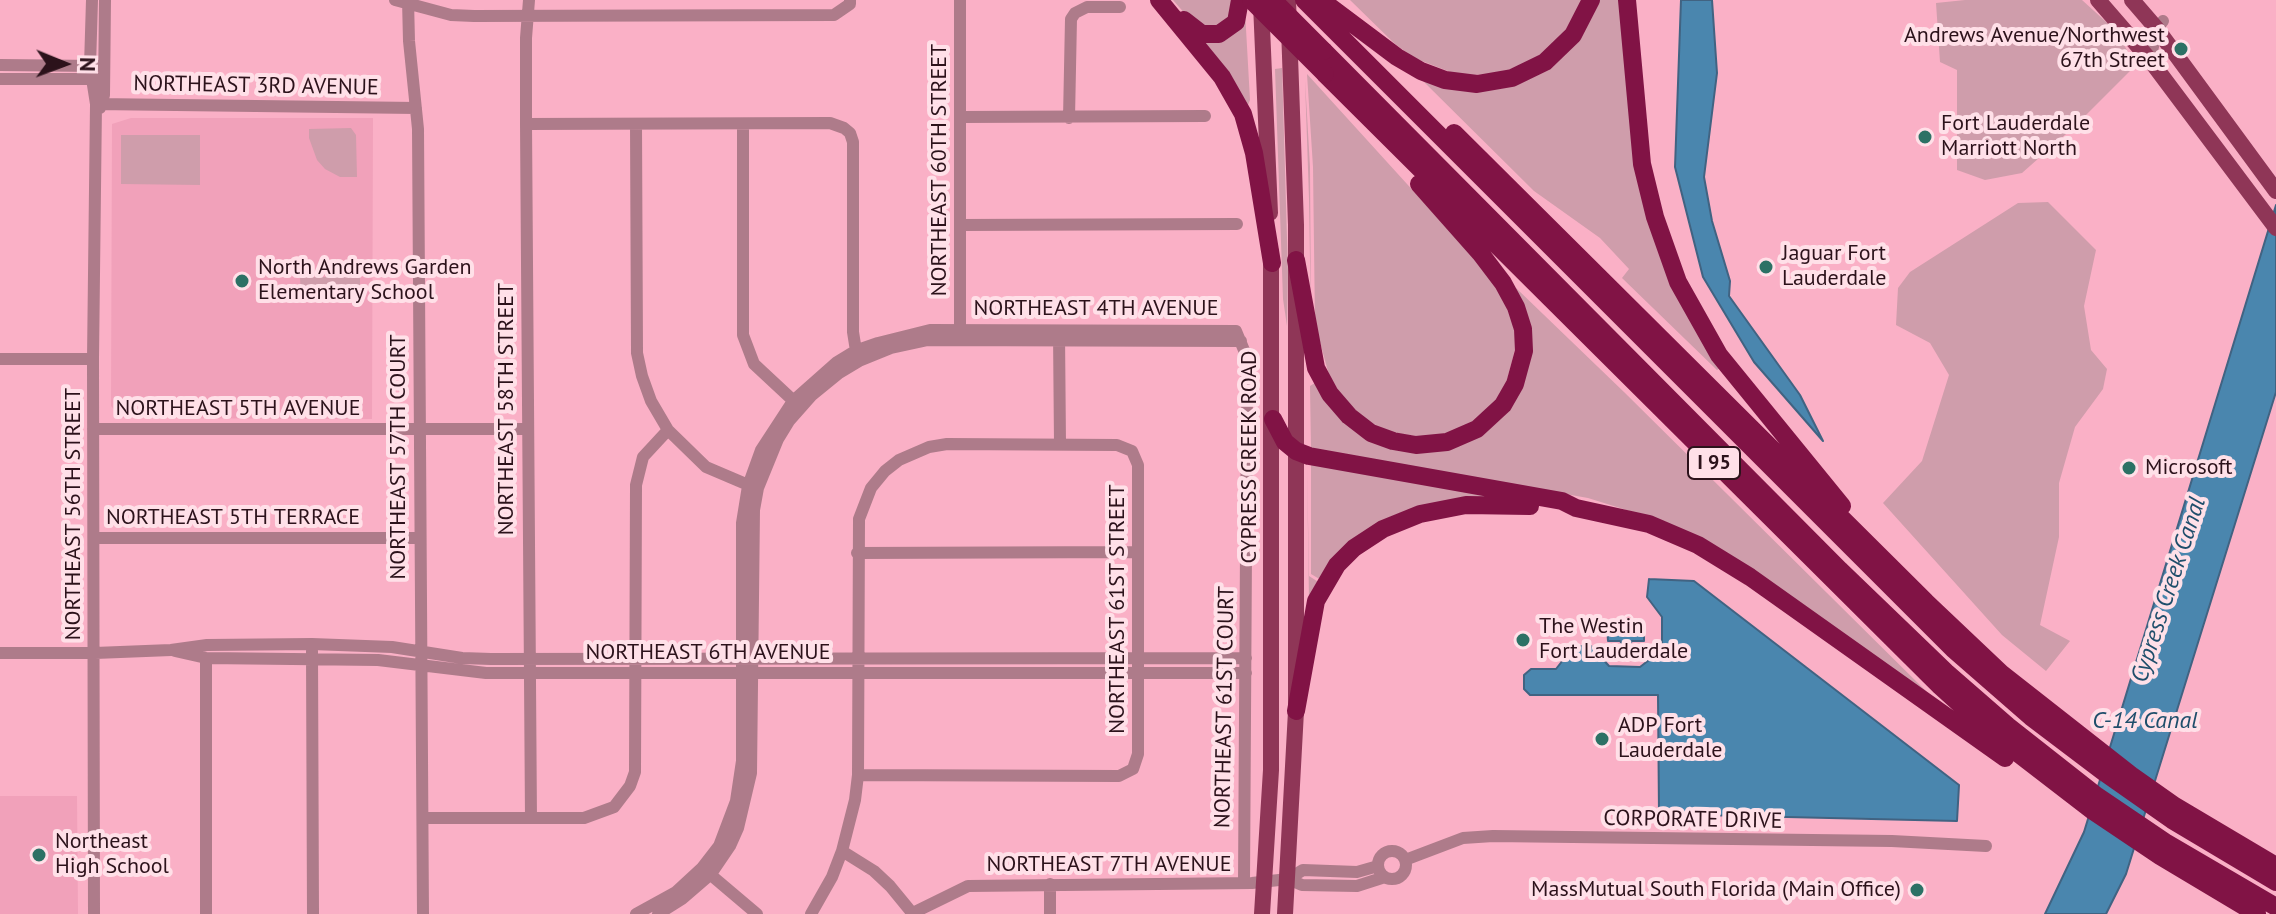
<!DOCTYPE html>
<style>
body{margin:0}
#map{position:relative;width:2276px;height:914px;overflow:hidden;background:#fab0c6;font-family:"PT Sans",sans-serif}
canvas{display:block}
.north{position:absolute;left:24px;top:24px;width:80px;height:80px;-webkit-text-stroke:6px #ffe0e8;paint-order:stroke;rotate:91deg;font-size:22px;font-weight:700;line-height:32px;text-align:center;color:#2c121b}
.north::after{content:'';display:block;margin:auto;width:28px;height:36px;background:#2c121b;clip-path:polygon(50% 0,100% 100%,50% 72%,0 100%)}
</style>
<div id="map">
<canvas width="2276" height="914"></canvas>
<div class="north">N</div>
</div>
<script>
const ctx = document.querySelector('canvas').getContext('2d');
ctx.lineJoin = 'round';
function paint(path, color) { ctx.fillStyle = color; ctx.fill(path, 'evenodd'); }
const poly = rows => new Path2D(rows.map(r => 'M' + r).join(''));
function stroke(path, color, width, dash) { ctx.strokeStyle = color; ctx.lineWidth = width; ctx.lineCap = dash ? 'butt' : 'round'; ctx.setLineDash(dash || []); ctx.stroke(path); }
function drawText(font, color, halo, rows, align = 'center') {
  ctx.font = font + ' "PT Sans",sans-serif'; ctx.lineWidth = 8; ctx.setLineDash([]); ctx.textBaseline = 'middle'; ctx.strokeStyle = halo; ctx.fillStyle = color; for (const [text, x, y, turn = 0] of rows) {
    ctx.save(); ctx.translate(x, y); ctx.rotate((+turn || 0) * Math.PI / 180); ctx.textAlign = isNaN(turn) ? turn : align; if (halo) ctx.strokeText(text, 0, 0); ctx.fillText(text, 0, 0); ctx.restore();
  }
}
const built = poly([
 [131,118,373,118,372,419,122,418,111,406,112,124],
 [0,796,77,796,78,914,0,914]
]);
const green = poly([
 [1173,0,1233,0,1231,18,1218,29,1193,23],
 [1350,0,1585,0,1576,21,1536,60,1498,74,1474,75,1453,73,1414,58,1395,44],
 [1597,0,1620,0,1633,147,1720,368,1717,370,1622,278,1629,269,1600,238,1534,191,1423,81,1510,84],
 [1965,0,2082,0,2115,30,2136,65,2074,127,2022,173,1985,180,1957,170,1957,70,1940,62,1936,3],
 [1245,11,1250,100,1246,110,1203,45],
 [1282,68,1288,272,1287,326,1283,299,1275,69],
 [1307,74,1477,261,1498,289,1511,317,1517,342,1502,399,1473,425,1435,439,1381,431,1349,409,1329,375,1315,324,1313,167],
 [1305,80,1310,167,1311,323,1309,199],
 [351,128,356,135,357,177,340,177,325,169,317,160,309,138,309,129],
 [121,135,200,135,200,185,121,184],
 [2048,202,2096,250,2084,306,2091,350,2107,369,2103,389,2075,427,2059,483,2059,537,2040,625,2070,641,2046,671,2002,635,1883,503,1922,461,1949,375,1930,343,1896,325,1898,288,1910,272,2018,203],
 [300,277,360,277,360,297,301,297],
 [1516,288,1624,392,1927,692,1668,523,1588,498,1311,449,1310,386,1318,381,1351,425,1454,445,1523,378],
 [1307,464,1309,576,1320,583,1309,602],
 [1311,464,1513,497,1434,505,1321,580,1311,574]
]);
const water = poly([
 [1681,0,1712,0,1717,73,1704,177,1712,221,1730,281,1729,296,1800,395,1823,441,1754,362,1703,277,1675,167,1681,0],
 [2276,205,2276,392,2126,874,2106,914,2045,914,2084,832,2276,205],
 [1649,579,1694,581,1959,785,1957,821,1659,814,1658,695,1530,695,1524,689,1524,675,1531,669,1556,669,1574,646,1591,646,1609,666,1640,667,1662,650,1662,617,1647,597,1649,579],
 [1607,626,1617,626,1623,634,1629,634,1635,626,1644,626,1644,641,1632,641,1626,648,1620,641,1608,641,1607,626]
]);
const minor = poly([
 [92,0,90,66,96,104,93,359,94,914],
 [395,0,451,15,474,16,834,15,850,4,850,0],
 [408,0,409,41,418,129,423,914],
 [529,0,526,38,526,124,531,818],
 [2150,60,2157,29,2163,21],
 [0,65,97,66],
 [0,79,97,79],
 [96,104,416,108],
 [100,108,104,95,105,0],
 [961,117,1205,116],
 [1069,118,1071,19,1075,13,1087,7,1120,7],
 [526,124,830,123,844,128,850,133,853,142,853,332,857,357],
 [743,124,743,335,754,364,798,405],
 [960,225,1237,224],
 [1059,333,1060,444],
 [960,337,960,0],
 [0,359,93,359],
 [93,429,527,429],
 [668,430,706,467,753,487],
 [95,538,419,538],
 [857,553,1137,552],
 [175,651,206,658,378,660,486,673,1246,673],
 [312,651,313,914],
 [0,653,95,653,171,650,207,645,312,644,392,647,462,658,491,659,1246,658],
 [423,818,584,818,614,807,630,786,635,772,636,485,643,457,668,430,651,401,642,376,637,353,636,124],
 [842,851,874,871,890,886,913,914],
 '1378 865a14 14 0 1 1 28 0a14 14 0 1 1-28 0Z',
 [1405,860,1463,838,1493,836,1892,841,1986,846],
 [705,870,757,914],
 [1288,879,1302,885,1357,886,1385,877],
 [1050,884,1050,914],
 [913,913,968,886,1252,883,1288,879,1303,870,1357,872,1378,866],
 [206,914,206,658],
 [636,914,676,892,702,868,719,846,736,801,742,761,742,523,748,486,761,450,793,401,837,362,855,351,878,343,930,330,1236,331,1246,355,1247,384,1244,883],
 [658,914,682,899,711,874,730,846,738,828,751,773,754,510,758,488,778,439,789,421,812,395,839,373,859,361,891,348,928,340,1241,341],
 [811,914,832,877,842,851,855,800,858,775,859,519,871,488,885,471,899,460,929,447,947,444,1117,445,1132,451,1138,465,1138,754,1133,769,1119,776,858,775]
]);
const major = poly([
 [2098,0,2150,60,2276,228],
 [2132,0,2157,29,2276,191],
 [1261,4,1270,213],
 [1262,914,1271,770,1271,252],
 [1285,914,1296,711,1296,225,1288,0]
]);
const highway = poly([
 [1159,0,1222,77,1243,114,1254,153,1272,263],
 [1304,0,1953,649,2031,717,2105,773,2172,820,2276,882],
 [1321,0,1397,57,1421,71,1445,80,1477,84,1512,78,1545,62,1573,35,1591,0],
 [1627,0,1642,164,1655,217,1678,282,1719,355,1842,506],
 [1184,20,1202,34,1219,34,1236,22,1240,0],
 [1324,51,1840,570,1946,672,2008,726,2097,796,2165,842,2276,907],
 [1325,74,1940,686,1993,734,2093,811,2160,856,2257,914],
 [1454,133,1926,602,2001,673,2131,775,2175,806,2276,866],
 [1296,260,1316,368,1330,394,1349,416,1371,433,1393,441,1416,445,1447,442,1477,429,1503,405,1515,384,1524,351,1523,329,1516,307,1503,283,1481,254,1419,184],
 [1273,419,1285,442,1296,451,1309,456,1562,501,1576,508,1649,524,1698,545,1750,577,2005,758],
 [1296,711,1316,601,1337,565,1354,548,1383,529,1420,514,1466,505,1530,506]
]);
const highwayBridge = poly([
 [1251,0,1325,74],
 [1273,0,1324,51]
]);
const markers = [
 [2181,49,8,"#2c7165"],
 [1925,137,8,"#2c7165"],
 [1766,267,8,"#2c7165"],
 [242,281,8,"#2c7165"],
 [2129,468,8,"#2c7165"],
 [1523,640,8,"#2c7165"],
 [1602,739,8,"#2c7165"],
 [39,855,8,"#2c7165"],
 [1917,890,8,"#2c7165"]
];
const shields = [
 [1714,463,52]
];
const shieldNames = [
 ["I 95",1714,463]
];
const poiNames = [
 ["Andrews Avenue/Northwest",2165,36,"right"],
 ["67th Street",2165,61,"right"],
 ["Fort Lauderdale",1941,124],
 ["Marriott North",1941,149],
 ["Jaguar Fort",1782,254],
 ["Lauderdale",1782,279],
 ["North Andrews Garden",258,268],
 ["Elementary School",258,293],
 ["Microsoft",2145,468],
 ["The Westin",1539,627],
 ["Fort Lauderdale",1539,652],
 ["ADP Fort",1618,726],
 ["Lauderdale",1618,751],
 ["Northeast",55,842],
 ["High School",55,867],
 ["MassMutual South Florida (Main Office)",1901,890,"right"]
];
const streetNames = [
 ["NORTHEAST 3RD AVENUE",256,86,1],
 ["NORTHEAST 60TH STREET",940,170,-90],
 ["NORTHEAST 4TH AVENUE",1096,309],
 ["NORTHEAST 5TH AVENUE",238,409],
 ["NORTHEAST 58TH STREET",507,409,-90],
 ["NORTHEAST 57TH COURT",399,457,-90],
 ["CYPRESS CREEK ROAD",1250,457,-90],
 ["NORTHEAST 56TH STREET",74,514,-90],
 ["NORTHEAST 5TH TERRACE",233,518],
 ["NORTHEAST 61ST STREET",1118,609,-90],
 ["NORTHEAST 6TH AVENUE",708,653],
 ["NORTHEAST 61ST COURT",1225,707,-89],
 ["CORPORATE DRIVE",1693,820,1],
 ["NORTHEAST 7TH AVENUE",1109,865]
];
const waterNames = [
 ["Cypress Creek Canal",2169,590,-72],
 ["C-14 Canal",2145,721]
];
paint(built, '#f1a1ba');
paint(green, '#cf9dab');
paint(water, '#4a86ae');
stroke(water, '#416382', 2);
stroke(minor, '#ae7b8a', 12);
stroke(major, '#8f3657', 16);
stroke(highway, '#811345', 18);
stroke(highwayBridge, '#811345', 18);
for (const [x, y, r, color] of markers) { const dot = new Path2D(); dot.arc(x, y, r, 0, 2 * Math.PI); ctx.fillStyle = color; ctx.fill(dot); stroke(dot, '#ffe0e8', 3); }
for (const [x, y, w] of shields) { const box = new Path2D(); box.roundRect(x - w / 2, y - 16, w, 32, 6); ctx.fillStyle = '#ffe0e8'; ctx.fill(box); stroke(box, '#2c121b', 2); }
drawText('bold 20px', '#2c121b', null, shieldNames);
drawText('22px', '#2c121b', '#ffe0e8', poiNames, 'left');
drawText('22px', '#2c121b', '#ffe0e8', streetNames);
drawText('italic 24px', '#1f4e6b', '#ffe0e8', waterNames);
</script>
